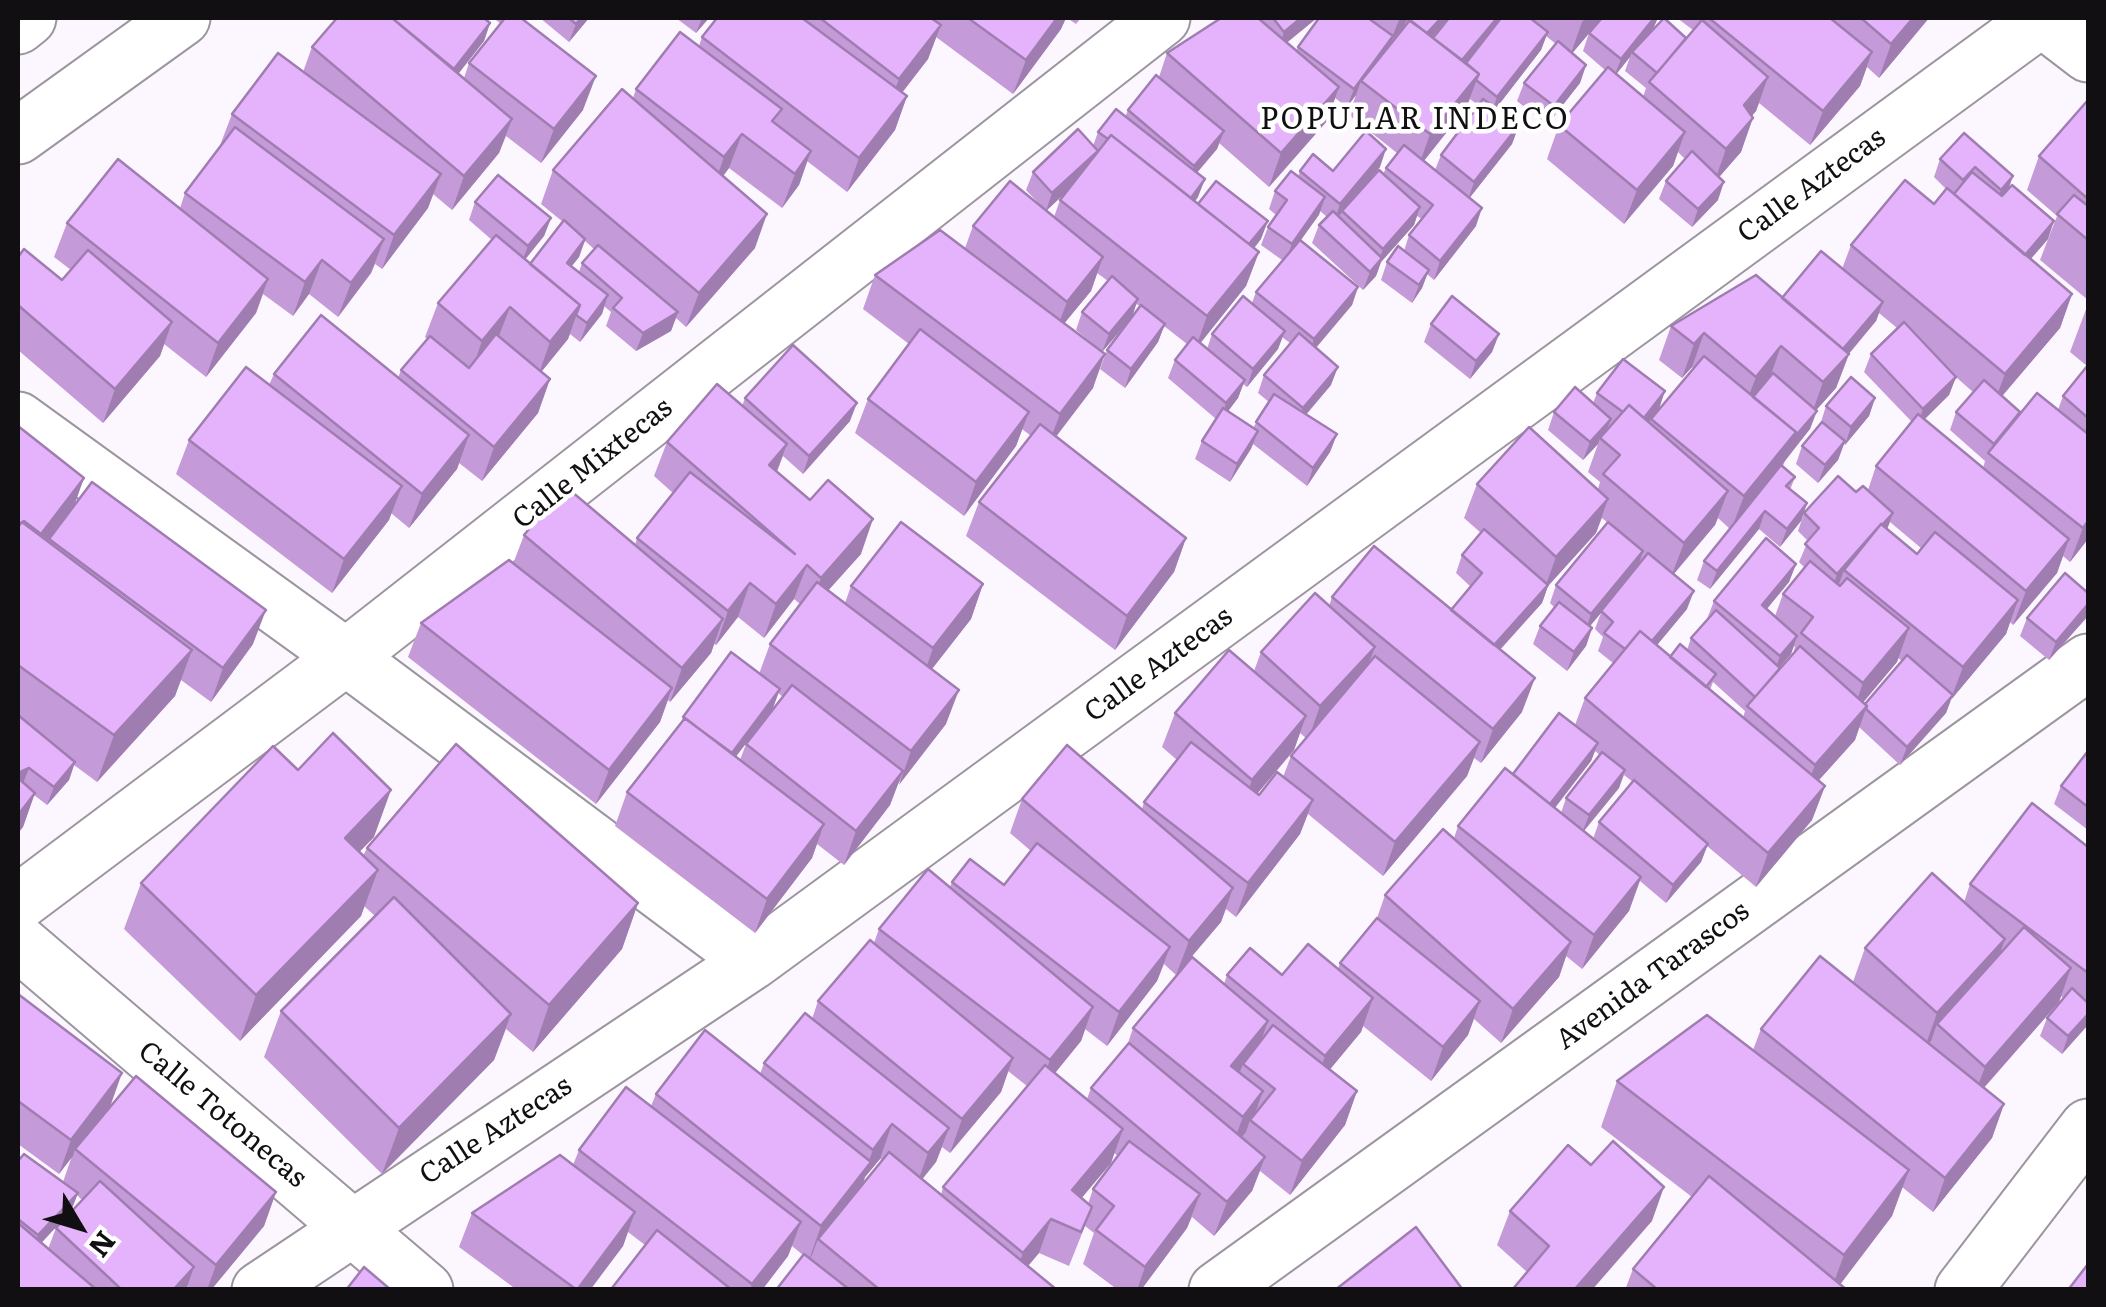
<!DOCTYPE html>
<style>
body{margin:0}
#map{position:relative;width:2106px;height:1307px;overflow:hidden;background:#fcf7fe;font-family:Literata,serif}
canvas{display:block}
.frame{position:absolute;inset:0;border:20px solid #120f13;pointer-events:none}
.north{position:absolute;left:30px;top:1177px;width:100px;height:100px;-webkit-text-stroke:8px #fff;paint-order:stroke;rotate:128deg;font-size:28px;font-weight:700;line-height:40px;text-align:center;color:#120f13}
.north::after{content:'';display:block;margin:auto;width:35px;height:45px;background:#120f13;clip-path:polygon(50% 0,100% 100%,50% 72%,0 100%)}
</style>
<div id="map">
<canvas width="2106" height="1307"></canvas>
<div class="frame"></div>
<div class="north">N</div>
</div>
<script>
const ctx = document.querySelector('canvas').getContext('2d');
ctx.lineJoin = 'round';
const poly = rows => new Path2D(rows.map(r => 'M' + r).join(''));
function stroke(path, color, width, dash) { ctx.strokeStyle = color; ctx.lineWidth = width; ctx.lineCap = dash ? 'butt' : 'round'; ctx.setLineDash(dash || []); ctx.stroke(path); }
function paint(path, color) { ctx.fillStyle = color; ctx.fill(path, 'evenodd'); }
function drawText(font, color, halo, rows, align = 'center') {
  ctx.font = font + ' Literata,serif'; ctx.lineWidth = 9; ctx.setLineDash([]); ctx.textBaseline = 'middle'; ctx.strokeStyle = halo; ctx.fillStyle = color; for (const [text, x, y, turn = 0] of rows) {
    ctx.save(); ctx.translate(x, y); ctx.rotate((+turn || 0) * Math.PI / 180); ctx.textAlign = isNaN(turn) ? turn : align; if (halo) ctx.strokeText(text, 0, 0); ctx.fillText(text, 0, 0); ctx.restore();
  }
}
const minor = poly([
 [2041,18,2088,54],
 [18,420,346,657,753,961],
 [18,903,346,657,1162,18],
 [18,942,425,1290],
 [260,1290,753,961,2042,18],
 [1217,1290,2088,662],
 [1963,1290,2088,1127]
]);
const tertiary = poly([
 [18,26,28,18],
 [18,136,182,18]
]);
const wall = poly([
 [493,18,527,18,526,21,583,110,541,163,506,136,499,153,452,210,433,194,428,208,382,269,375,264,371,273,338,317,309,294,293,316,263,294,256,313,206,377,164,344,160,356,103,423,18,350,18,257,62,280,71,270,54,257,67,223,180,208,185,193,219,148,232,114,303,72,312,47,490,23,484,41,458,74,464,78,469,63,500,23],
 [540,18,589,18,569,42],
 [676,18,709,18,696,33],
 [717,18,1066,18,1061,29,1013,94,936,37,928,59,902,93,907,96,895,130,847,192,807,161,799,185,782,208,729,168,723,176,755,248,686,327,676,318,671,331,636,351,606,326,611,312,604,306,602,314,580,342,570,334,568,339,541,372,550,379,538,413,482,481,459,463,457,469,409,528,391,513,389,520,332,593,176,474,189,440,269,385,274,374,398,378,401,370,427,339,425,337,438,303,492,240,469,220,475,202,551,218,544,236,525,260,530,264,563,222,541,204,553,170,633,98,636,89,699,46,702,37],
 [585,241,594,249,582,263,579,272,571,267,579,257],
 [1067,18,1081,18,1076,24],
 [1261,18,1317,18,1287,42,1296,50,1319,18,1448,18,1496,24,1501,18,1602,18,1572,53,1586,65,1580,83,1547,125,1517,101,1524,83,1556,44,1546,36,1541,50,1496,108,1519,125,1512,144,1470,197,1476,226,1434,280,1427,274,1422,288,1412,303,1381,280,1387,262,1404,251,1409,235,1422,219,1417,216,1414,225,1381,262,1376,276,1363,290,1312,243,1319,225,1327,217,1320,211,1301,240,1358,287,1352,305,1316,348,1331,385,1306,415,1337,434,1330,452,1307,486,1253,444,1230,482,1195,459,1202,441,1216,419,1168,378,1175,360,1187,344,1164,326,1158,342,1125,388,1100,369,1107,350,1140,306,1136,304,1132,317,1102,352,1093,388,1056,437,1186,538,1174,572,1115,650,966,536,979,502,1031,436,1022,429,1016,446,964,516,855,433,868,399,909,344,863,309,875,275,965,248,973,226,1043,208,1026,190,1033,172,1093,146,1098,132,1125,117,1128,110,1159,77,1167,53,1260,19],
 [1356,95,1349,115,1397,153,1386,168,1383,174,1349,204,1380,167,1333,171,1300,171,1298,177,1275,191,1269,209,1276,215,1268,227,1261,245,1282,260,1256,292,1252,303,1212,334,1207,349,1200,343,1246,286,1259,252,1254,248,1261,239,1195,201,1198,197,1197,173,1217,149,1219,143,1269,187,1327,121,1335,98,1347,107],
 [1470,99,1478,105,1441,155,1435,170,1424,161,1466,108],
 [1068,190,1060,200,1054,217,1046,211],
 [1097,273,1108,281,1082,312,1076,330,1099,349,1064,323,1091,291],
 [1282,337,1290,343,1264,375,1258,393,1269,402,1253,428,1228,411,1238,398,1243,384,1247,387,1278,349],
 [1677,18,1929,18,1879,78,1867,67,1860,86,1810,145,1759,103,1756,111,1752,116,1741,152,1719,177,1718,200,1692,227,1659,199,1666,181,1685,159,1678,152,1673,166,1624,224,1547,159,1559,125,1605,70,1583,51,1589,33,1654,27,1686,38,1693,30],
 [1630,57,1625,71,1646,88,1643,97,1616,74],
 [2088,100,2088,300,2040,260,2057,216,2027,190,2039,156],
 [1940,159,2013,176,2008,190,2048,239,2031,259,2072,294,2060,328,2002,396,2020,412,2058,410,2063,396,2087,366,2070,352,2088,304,2088,539,2070,562,2063,556,2057,573,2013,625,2010,622,2006,634,1950,701,1946,713,1900,765,1859,727,1855,740,1818,781,1825,786,1812,820,1756,887,1707,846,1701,862,1666,903,1640,881,1629,911,1582,969,1566,956,1559,977,1501,1043,1474,1019,1468,1035,1431,1081,1363,1026,1361,1032,1330,1069,1357,1091,1345,1125,1290,1195,1260,1171,1252,1191,1214,1236,1192,1217,1187,1228,1141,1290,1118,1290,1083,1264,1094,1233,1085,1226,1069,1266,1039,1253,1028,1266,1057,1290,776,1290,803,1255,792,1246,788,1256,762,1290,611,1290,645,1245,628,1232,623,1246,590,1290,517,1290,459,1247,472,1213,573,1165,579,1150,651,1106,656,1094,760,1074,764,1063,812,1019,818,1001,874,943,879,929,950,887,952,882,1004,885,1031,851,1010,833,1022,799,1142,809,1144,802,1177,760,1162,747,1175,713,1254,671,1261,652,1329,606,1332,597,1451,610,1471,587,1456,573,1462,555,1481,533,1464,518,1477,484,1598,489,1600,482,1588,472,1598,444,1583,460,1548,430,1554,412,1593,403,1597,393,1659,409,1693,369,1692,367,1682,378,1659,360,1671,326,1782,298,1842,269,1851,245,1934,204,1946,189,1934,177],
 [1879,313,1897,328,1871,354,1864,372,1912,422,1876,466,1868,490,1856,492,1804,513,1798,531,1808,541,1799,562,1805,568,1783,594,1775,616,1767,609,1789,582,1796,564,1714,601,1707,619,1691,638,1687,650,1670,657,1657,645,1687,609,1674,574,1715,525,1718,518,1730,529,1704,561,1697,580,1710,589,1759,529,1780,547,1801,521,1807,503,1790,490,1795,477,1783,466,1786,458,1810,429,1816,410,1836,388,1849,354,1876,321],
 [1956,377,1974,393,1956,412,1950,430,1985,461,1983,468,1924,419,1949,395],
 [1602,518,1608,523,1556,585,1550,603,1554,607,1540,626,1533,644,1567,671,1586,646,1592,628,1590,626,1601,613,1595,629,1603,637,1598,651,1613,663,1585,698,1575,725,1513,774,1458,826,1454,838,1385,895,1377,918,1340,963,1338,969,1282,975,1227,975,1224,984,1133,1028,1127,1046,1091,1088,1087,1099,1055,1073,1081,1041,1085,1029,1107,1046,1157,981,1164,964,1176,975,1221,922,1226,909,1236,917,1300,834,1308,814,1383,876,1467,776,1474,758,1481,763,1522,712,1500,649,1542,603,1548,586,1596,533],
 [1890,522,1921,548,1917,554,1887,529],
 [1794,646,1795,647,1793,654,1780,668,1779,668,1791,654],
 [1898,658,1902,661,1865,704,1863,702,1897,662],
 [1713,682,1745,711,1743,718,1710,690],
 [1300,733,1306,738,1291,756,1283,777,1259,795,1257,794,1294,750],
 [1595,751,1600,755,1566,798,1561,813,1555,808,1591,761],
 [1624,775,1633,782,1599,822,1593,839,1584,831,1619,788],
 [1008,1071,1027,1086,943,1187,941,1195,922,1179,936,1162,942,1147,950,1153,1001,1092],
 [1114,1153,1118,1156,1093,1189,1088,1204,1081,1198,1111,1163],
 [880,1159,882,1160,863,1184,865,1177],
 [1431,324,1499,334,1492,352,1470,379,1424,342],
 [745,398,850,421,803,474,783,456,777,472,861,554,828,590,845,603,851,586,983,584,971,619,932,669,946,724,898,784,890,805,844,865,817,844,812,858,755,933,615,826,627,792,681,724,683,717,759,674,770,644,800,604,794,599,764,638,738,617,716,645,714,644,711,653,670,702,668,700,660,722,596,804,408,657,421,623,513,564,524,535,635,545,637,538,673,493,654,476,667,442,742,406],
 [778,693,783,697,746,744,740,760,736,756,773,708],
 [1875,398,1869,416,1845,445,1844,444,1838,460,1818,483,1796,464,1802,446,1820,425,1826,406],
 [18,426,74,506,253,644,211,702,181,680,175,696,97,782,74,765,69,780,47,805,34,795,23,827,18,833],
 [2088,593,2088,616,2049,660,2020,636,2027,618],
 [2088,751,2088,830,2054,804,2061,786],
 [298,770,374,837,359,852,363,856,367,848,638,903,622,949,533,1052,506,1029,494,1060,382,1174,264,1057,281,1011,375,916,364,906,361,916,240,1041,124,929,141,883],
 [2088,847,2088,1022,2087,1026,2062,1054,2040,1036,2047,1018,2063,998,2061,996,2059,1002,1984,1088,2004,1104,1992,1138,1933,1212,1902,1187,1892,1216,1840,1284,1847,1290,1625,1290,1633,1269,1692,1197,1601,1127,1617,1081,1753,1050,1761,1029,1853,982,1865,948,1964,902,1970,884],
 [18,994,109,1108,276,1192,264,1226,211,1290,191,1290,187,1286,186,1290,18,1290,18,1161,63,1182,72,1156,59,1174,18,1144],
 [77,1195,82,1200,56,1228,48,1249,41,1243,71,1211],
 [1510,1211,1652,1221,1527,1272,1497,1245]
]);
const shadedWall = poly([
 [581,18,589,18,569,42,576,24],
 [702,18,709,18,696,33],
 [1057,18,1066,18,1061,29,1013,94,1026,60],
 [1301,18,1317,18,1278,50,1284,32],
 [1400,18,1412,18,1407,19,1404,26,1392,40,1386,54,1361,81,1356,95,1347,107,1354,89,1392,37],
 [1441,18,1448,18,1419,53,1426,35],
 [1497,18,1499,18,1494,31,1463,69,1459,64],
 [1586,18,1602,18,1570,56,1582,22],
 [1654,18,1658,18,1654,27,1632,52,1630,57,1614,77,1621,59],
 [1913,18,1929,18,1879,78,1891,44],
 [490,23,484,41,448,87,454,69],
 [941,25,928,59,886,113,899,79],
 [1548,32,1541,50,1491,115,1497,97],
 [1872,52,1860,86,1810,145,1823,111],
 [1586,65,1580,83,1547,125,1554,106],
 [1479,74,1466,108,1418,168,1430,134],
 [596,76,583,110,541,163,554,129],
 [1768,77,1756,111,1731,139,1744,105],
 [1339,87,1327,121,1269,187,1281,153],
 [907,96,895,130,847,192,859,158],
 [1753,118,1741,152,1714,183,1726,149],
 [512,119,499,153,452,210,464,176],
 [1519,125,1512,144,1468,200,1474,182],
 [1224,131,1217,149,1187,184,1194,166],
 [1685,132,1673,166,1624,224,1637,190],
 [742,134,729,168,712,191,724,157],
 [1386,149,1380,167,1334,222,1340,204],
 [811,151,799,185,782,208,795,174],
 [1098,151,1091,169,1046,211,1052,193],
 [441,174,428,208,382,269,394,235],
 [2013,176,2006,195,1994,208,2001,190],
 [1205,179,1198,197,1181,220,1188,201],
 [1724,182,1718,200,1692,227,1698,209],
 [1325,197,1319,215,1285,262,1292,244],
 [1420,207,1414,225,1381,262,1376,276,1363,290,1370,272,1378,263,1383,249],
 [1482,208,1476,226,1434,280,1440,261],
 [767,214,755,248,686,327,699,293],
 [551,218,544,236,521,264,528,246],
 [1268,221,1261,239,1242,264,1248,246],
 [2054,221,2048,239,2012,280,2019,262],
 [384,239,371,273,338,317,351,283],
 [585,239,579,257,560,281,567,263],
 [1259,252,1246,286,1195,350,1207,316],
 [1103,257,1091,291,1054,336,1067,302],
 [322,260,309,294,293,316,305,282],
 [1429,270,1422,288,1412,303,1419,285],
 [268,279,256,313,206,377,218,343],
 [1358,287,1352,305,1308,357,1314,339],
 [2072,294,2060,328,1992,408,2005,374],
 [608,295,602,314,580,342,587,323],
 [1138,299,1132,317,1102,352,1109,334],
 [1883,302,1876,321,1845,358,1849,354,1836,388,1811,416,1823,382,1838,356],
 [580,305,568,339,538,376,550,342],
 [510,307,497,341,470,375,482,341],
 [678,312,671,331,636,351,643,333],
 [172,322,160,356,103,423,115,389],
 [1165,324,1158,342,1125,388,1131,369],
 [1285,331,1278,349,1247,387,1253,369],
 [1704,333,1692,367,1682,378,1694,344],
 [1499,334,1492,352,1470,379,1476,361],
 [1781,346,1769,380,1743,411,1756,377],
 [1105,354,1093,388,1047,448,1060,414],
 [1338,367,1331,385,1296,426,1303,408],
 [1956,377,1949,395,1917,427,1923,409],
 [550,379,538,413,482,481,494,447],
 [1245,380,1238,398,1220,422,1226,403],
 [1665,391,1659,409,1633,443,1639,424],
 [1875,398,1869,416,1845,445,1851,427],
 [857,403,850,421,803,474,809,456],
 [1817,411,1810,429,1731,530,1744,496,1796,432],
 [1029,412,1016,446,964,516,976,482],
 [1611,419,1604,437,1600,438,1598,444,1583,460,1590,442],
 [1258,431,1251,449,1230,482,1237,464],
 [1337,434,1330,452,1307,486,1313,468],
 [469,435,457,469,409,528,422,494],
 [1845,441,1838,460,1818,483,1825,465],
 [787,444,774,478,769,465],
 [84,478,72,512,49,539,28,568,41,534],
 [402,486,389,520,332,593,344,559],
 [1728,491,1715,525,1671,577,1684,543],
 [1608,499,1596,533,1548,586,1542,603,1481,671,1488,652,1544,590,1556,557],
 [1807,503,1801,521,1780,547,1787,529],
 [1765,511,1759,529,1710,589,1717,571],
 [1893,513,1886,532,1844,570,1839,584,1831,593,1837,574],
 [873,519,861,554,809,612,821,578],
 [2088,521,2088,539,2070,562,2083,528],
 [1186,538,1174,572,1115,650,1127,616],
 [2069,539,2057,573,2013,625,2026,591],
 [1643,551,1637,570,1585,632,1591,614],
 [1796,564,1789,582,1755,623,1762,605],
 [807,565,794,599,764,638,776,604],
 [750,583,738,617,716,645,728,611],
 [983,584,971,619,921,683,933,648],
 [1694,591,1687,609,1638,668,1645,650],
 [2018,600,2006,634,1950,701,1963,667],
 [2088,604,2088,616,2049,660,2056,642],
 [266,610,253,644,211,702,223,668],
 [723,619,711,653,670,702,682,668],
 [1592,628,1586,646,1567,671,1574,652],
 [1909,628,1897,662,1851,717,1863,683],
 [1797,636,1791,654,1773,675,1780,656],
 [1375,647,1362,681,1308,740,1320,706],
 [192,650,175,696,97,782,114,735],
 [1535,678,1522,712,1481,763,1493,729],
 [672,688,660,722,596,804,609,770],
 [780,689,773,708,725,771,731,753],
 [959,690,946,724,899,785,911,751],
 [1953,695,1946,713,1900,765,1907,747],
 [1867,706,1855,740,1802,799,1815,765],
 [1306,716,1294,750,1240,814,1252,780],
 [1480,742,1467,776,1383,876,1395,842],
 [1598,743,1591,761,1543,823,1549,805],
 [75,762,69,780,47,805,54,787],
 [29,768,22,786,18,788,18,773],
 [1625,770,1619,788,1582,833,1589,815],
 [903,771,890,805,844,865,856,831],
 [1825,786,1812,820,1756,887,1768,853],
 [391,790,374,837,328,884,345,838],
 [35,793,23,827,18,833,18,815],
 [1313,800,1300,834,1236,917,1248,883],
 [824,824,812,858,755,933,767,899],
 [1708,844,1701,862,1666,903,1673,885],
 [378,870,361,916,240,1041,256,995],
 [1641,877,1629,911,1582,969,1594,935],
 [1233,888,1221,922,1176,975,1189,941],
 [638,903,622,949,533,1052,549,1005],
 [2005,939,1993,973,1937,1024,1931,1041,1925,1047,1937,1013],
 [1571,942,1559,977,1501,1043,1513,1009],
 [1170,947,1157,981,1107,1046,1119,1012],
 [2071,968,2059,1002,1972,1101,1985,1067],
 [1373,998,1361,1032,1313,1090,1325,1056],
 [1480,1001,1468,1035,1431,1081,1443,1047],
 [1093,1007,1081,1041,1038,1094,1050,1060],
 [511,1014,494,1060,382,1174,399,1128],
 [2088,1014,2087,1026,2062,1054,2068,1036],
 [1268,1021,1256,1055,1243,1064,1238,1077,1219,1100,1231,1066],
 [1013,1058,1001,1092,950,1153,962,1119],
 [122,1073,110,1107,75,1149,73,1156,59,1174,71,1140],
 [1263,1091,1252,1122,1250,1120,1246,1132,1230,1151,1243,1117],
 [1357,1091,1345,1125,1290,1195,1302,1161],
 [2004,1104,1992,1138,1933,1212,1945,1178],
 [892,1124,880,1159,865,1177,859,1196,818,1239,812,1255,809,1260,821,1226,866,1168,873,1150],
 [949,1128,936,1162,916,1187,928,1153],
 [1123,1129,1111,1163,1060,1224,1072,1190],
 [1265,1157,1252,1191,1214,1236,1227,1202],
 [1909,1170,1892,1216,1836,1290,1831,1290,1844,1255],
 [1664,1187,1652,1221,1592,1290,1574,1290],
 [276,1192,264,1226,211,1290,207,1290,216,1265],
 [78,1193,71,1211,32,1253,38,1235],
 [1200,1194,1187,1228,1141,1290,1137,1290,1145,1267],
 [635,1212,623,1246,590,1290,577,1290],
 [1051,1219,1039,1253,1010,1287,1023,1253],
 [801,1222,788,1256,762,1290,750,1290,752,1284],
 [194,1267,186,1290,173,1290]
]);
const building = poly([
 [337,18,392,18,512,119,464,176,312,47,337,18],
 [392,18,484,18,490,23,454,69,392,18],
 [505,18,521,18,596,76,554,129,469,63,505,18],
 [569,18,581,18,576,24,569,18],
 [717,18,802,18,907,96,859,158,702,37,717,18],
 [820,18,931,18,941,25,899,79,820,18],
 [968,18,1057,18,1026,60,968,18],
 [1221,18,1258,18,1339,87,1281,153,1167,53,1221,18],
 [1273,18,1301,18,1284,32,1273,18],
 [1319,18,1368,18,1393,36,1354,89,1298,47,1319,18],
 [1408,18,1441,18,1427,33,1410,21,1407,19,1408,18],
 [1449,18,1497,18,1462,60,1433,38,1449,18],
 [1501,18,1530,18,1548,32,1497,97,1476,80,1479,74,1466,63,1501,18],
 [1602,18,1654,18,1621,59,1589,33,1602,18],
 [1664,18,1686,38,1657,73,1632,52,1664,18],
 [1709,18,1830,18,1872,52,1823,111,1709,18],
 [1861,18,1913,18,1891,44,1861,18],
 [1410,20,1479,74,1430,134,1361,81,1410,20],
 [1702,20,1768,77,1744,105,1753,118,1726,149,1649,82,1702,20],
 [680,32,782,109,772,121,811,151,795,174,742,134,724,157,636,89,680,32],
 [1558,41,1586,65,1554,106,1524,83,1558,41],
 [278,53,441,174,394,235,232,114,278,53],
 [1608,67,1685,132,1637,190,1559,125,1608,67],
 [1156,75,1224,131,1194,166,1128,110,1156,75],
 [622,89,767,214,699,293,553,170,622,89],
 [1483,99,1519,125,1474,182,1441,155,1483,99],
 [2088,100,2088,199,2039,156,2088,100],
 [1116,109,1205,179,1191,198,1111,135,1108,139,1098,132,1116,109],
 [235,127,384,239,351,283,322,260,305,282,185,193,235,127],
 [1078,129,1098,151,1052,193,1033,172,1078,129],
 [1366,131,1386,149,1340,204,1300,171,1313,154,1333,171,1366,131],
 [1964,133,2013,176,2001,190,1975,167,1963,180,1940,159,1964,133],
 [1111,135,1259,252,1207,316,1060,200,1111,135],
 [1404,145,1482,208,1440,261,1409,235,1433,205,1386,168,1404,145],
 [1692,151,1724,182,1698,209,1666,181,1692,151],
 [118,159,268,279,218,343,67,223,118,159],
 [1379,170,1420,207,1383,249,1342,211,1379,170],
 [1291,171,1325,197,1292,244,1268,227,1287,200,1275,191,1291,171],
 [1972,172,2002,196,2012,185,2054,221,2025,255,1954,194,1972,172],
 [498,175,551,218,528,246,475,202,498,175],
 [1905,180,1934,204,1947,188,2072,294,2005,374,1851,245,1905,180],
 [1010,181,1103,257,1067,302,973,226,1010,181],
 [1216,181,1268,221,1249,244,1198,204,1216,181],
 [2074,195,2088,206,2088,240,2057,214,2074,195],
 [1333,211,1382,258,1370,272,1319,225,1333,211],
 [564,220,585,239,567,263,608,295,587,323,576,315,580,305,530,264,564,220],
 [940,230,1105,354,1060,414,875,275,940,230],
 [496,235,580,305,550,342,510,307,482,341,438,303,496,235],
 [1300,240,1358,287,1314,339,1256,292,1300,240],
 [598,245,678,312,643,333,613,308,622,298,582,263,598,245],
 [1398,246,1429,270,1419,285,1387,262,1398,246],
 [24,249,62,280,88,250,172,322,115,389,18,305,18,257,24,249],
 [1821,251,1883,302,1843,349,1782,298,1821,251],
 [1756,275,1849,354,1823,382,1781,346,1756,377,1704,333,1694,344,1671,326,1756,275],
 [1112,276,1138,299,1109,334,1082,312,1112,276],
 [1243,296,1285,331,1253,369,1212,334,1243,296],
 [1452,296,1499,334,1476,361,1431,324,1452,296],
 [1141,305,1165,324,1131,369,1107,350,1141,305],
 [321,315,469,435,422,494,274,374,321,315],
 [1904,322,1956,377,1923,409,1871,354,1904,322],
 [920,329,1029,412,976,482,868,399,920,329],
 [1299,333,1338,367,1303,408,1264,375,1299,333],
 [496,334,550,379,494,447,401,370,430,336,469,368,496,334],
 [1193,337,1245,380,1226,403,1175,360,1193,337],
 [793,345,857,403,809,456,745,398,793,345],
 [1704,356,1796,432,1744,496,1651,419,1704,356],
 [1623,359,1665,391,1644,418,1629,405,1623,412,1597,393,1623,359],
 [2088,365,2088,418,2063,396,2088,365],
 [246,367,402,486,344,559,189,440,246,367],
 [1773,373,1817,411,1792,440,1796,432,1753,397,1773,373],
 [1851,377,1875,398,1851,427,1826,406,1851,377],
 [1984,380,2020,412,1994,444,1956,412,1984,380],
 [717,384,787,444,769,465,810,500,828,480,873,519,821,578,807,565,776,604,750,583,728,611,637,538,690,472,795,554,667,442,717,384],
 [1575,387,1611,419,1590,442,1554,412,1575,387],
 [2037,393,2088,434,2088,521,2083,528,1988,453,2037,393],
 [1274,394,1337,434,1313,468,1256,422,1274,394],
 [1629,405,1728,491,1684,543,1603,474,1620,455,1600,438,1629,405],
 [1223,408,1258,431,1237,464,1202,441,1223,408],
 [1918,414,2069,539,2026,591,1876,466,1918,414],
 [1822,422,1845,441,1825,465,1802,446,1822,422],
 [1040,424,1186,538,1127,616,979,502,1040,424],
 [18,426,84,478,41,534,24,521,18,524,18,426],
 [1529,427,1608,499,1556,557,1477,484,1529,427],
 [1781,465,1795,477,1786,486,1807,503,1787,529,1765,511,1717,571,1704,561,1781,465],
 [1838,476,1856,492,1863,486,1893,513,1882,525,1881,524,1837,574,1805,544,1819,528,1804,513,1838,476],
 [92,482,266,610,223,668,49,539,92,482],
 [565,486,723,619,682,668,524,535,565,486],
 [22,522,192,650,114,735,18,665,18,527,22,522],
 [901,522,983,584,933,648,851,586,901,522],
 [1608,522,1643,551,1591,614,1556,585,1608,522],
 [1881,524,1917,554,1935,532,2018,600,1963,667,1844,570,1881,524],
 [1484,529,1548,585,1494,645,1451,610,1482,573,1462,555,1484,529],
 [1766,538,1796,564,1762,605,1797,636,1780,656,1714,601,1766,538],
 [1374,546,1535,678,1493,729,1332,597,1374,546],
 [1648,553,1694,591,1652,641,1640,631,1625,649,1604,633,1613,622,1601,611,1648,553],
 [509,560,672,688,609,770,421,623,509,560],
 [1810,561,1840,586,1847,578,1909,628,1863,683,1801,633,1813,617,1783,594,1810,561],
 [2065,573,2088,593,2088,604,2056,642,2027,618,2065,573],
 [817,582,959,690,911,751,770,644,817,582],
 [1315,593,1375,647,1320,706,1261,652,1315,593],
 [1559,602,1592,628,1574,652,1540,626,1559,602],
 [1716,610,1780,668,1755,697,1691,638,1716,610],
 [1640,631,1825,786,1768,853,1585,698,1640,631],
 [1680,644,1716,674,1706,687,1670,657,1680,644],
 [1800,646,1867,706,1815,765,1747,706,1800,646],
 [1229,650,1306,716,1252,780,1175,713,1229,650],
 [731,652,780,689,732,753,683,717,731,652],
 [1907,655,1953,695,1907,747,1866,709,1867,706,1865,704,1907,655],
 [1375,656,1480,742,1395,842,1291,756,1375,656],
 [792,685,903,771,856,831,746,744,792,685],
 [1559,713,1598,743,1550,804,1513,774,1559,713],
 [18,715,75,762,54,787,29,768,18,773,18,715],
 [685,718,824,824,767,899,627,792,685,718],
 [333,733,391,790,345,838,378,870,256,995,141,883,273,746,298,770,333,733],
 [1191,742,1259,795,1277,772,1313,800,1248,883,1144,802,1191,742],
 [456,744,638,903,549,1005,367,848,456,744],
 [1067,745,1233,888,1189,941,1022,799,1067,745],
 [2088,751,2088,807,2061,786,2088,751],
 [1602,752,1625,770,1589,815,1566,798,1602,752],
 [1505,768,1641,877,1594,935,1458,826,1505,768],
 [18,778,35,793,18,815,18,778],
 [1634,780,1708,844,1673,885,1599,822,1634,780],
 [2032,803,2088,847,2088,973,1970,884,2032,803],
 [1443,829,1571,942,1513,1009,1385,895,1443,829],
 [1037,843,1170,947,1119,1012,952,882,970,859,1004,885,1037,843],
 [928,869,1093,1007,1050,1060,879,929,928,869],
 [1932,873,2005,939,1937,1013,1865,948,1932,873],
 [394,897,511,1014,399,1128,281,1011,394,897],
 [1377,918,1480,1001,1443,1047,1340,963,1377,918],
 [2024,927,2071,968,1985,1067,1937,1024,2024,927],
 [870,940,1013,1058,962,1119,818,1001,870,940],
 [1308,944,1373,998,1325,1056,1227,975,1250,948,1282,975,1308,944],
 [1820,956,2004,1104,1945,1178,1761,1029,1820,956],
 [1192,957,1268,1021,1231,1066,1263,1091,1243,1117,1133,1028,1192,957],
 [2072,988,2088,1003,2088,1014,2068,1036,2047,1018,2072,988],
 [18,994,122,1073,71,1140,18,1101,18,994],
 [805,1013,949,1128,928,1153,892,1124,873,1150,764,1063,805,1013],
 [1707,1015,1909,1170,1844,1255,1617,1081,1707,1015],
 [1273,1025,1357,1091,1302,1161,1250,1120,1275,1089,1243,1064,1273,1025],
 [705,1030,871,1162,821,1226,656,1094,705,1030],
 [1129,1043,1265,1157,1227,1202,1091,1088,1129,1043],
 [1045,1065,1123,1129,1072,1190,1092,1207,1081,1232,1051,1219,1023,1253,943,1187,1045,1065],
 [136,1076,276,1192,216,1265,75,1149,136,1076],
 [626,1087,801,1222,752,1284,579,1150,626,1087],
 [1129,1141,1200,1194,1145,1267,1096,1230,1114,1206,1093,1189,1129,1141],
 [1613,1141,1664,1187,1574,1290,1512,1290,1549,1246,1510,1211,1568,1145,1591,1165,1613,1141],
 [889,1152,1057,1290,880,1290,818,1239,889,1152],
 [24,1154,78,1193,38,1235,18,1219,18,1161,24,1154],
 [560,1155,635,1212,577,1290,472,1213,560,1155],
 [1709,1176,1847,1290,1658,1290,1633,1269,1709,1176],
 [100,1181,194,1267,173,1290,122,1290,56,1228,100,1181],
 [18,1223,97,1290,18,1290,18,1223],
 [1416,1227,1463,1290,1335,1290,1416,1227],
 [657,1230,732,1290,613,1290,612,1288,657,1230],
 [804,1254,850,1290,776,1290,804,1254],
 [2088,1264,2088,1290,2068,1290,2088,1264],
 [364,1267,391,1290,346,1290,364,1267]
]);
const streetNames = [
 ["Calle Aztecas",1812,186,-36],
 ["Calle Mixtecas",593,464,-38],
 ["Calle Aztecas",1159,665,-36],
 ["Avenida Tarascos",1653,976,-36],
 ["Calle Totonecas",222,1115,40],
 ["Calle Aztecas",496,1131,-33]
];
const neighbourhoodNames = [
 ["POPULAR INDECO",1415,120]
];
stroke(minor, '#9c95a0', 59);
stroke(tertiary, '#9c95a0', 59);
stroke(minor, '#fff', 55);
stroke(tertiary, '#fff', 55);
paint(wall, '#c59ad8');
paint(shadedWall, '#a07db0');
paint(building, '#e5b3fb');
stroke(building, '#a07db0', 2.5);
drawText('28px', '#120f13', '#fff', streetNames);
ctx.letterSpacing = '2.5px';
drawText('30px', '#120f13', '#fff', neighbourhoodNames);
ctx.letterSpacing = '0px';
</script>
